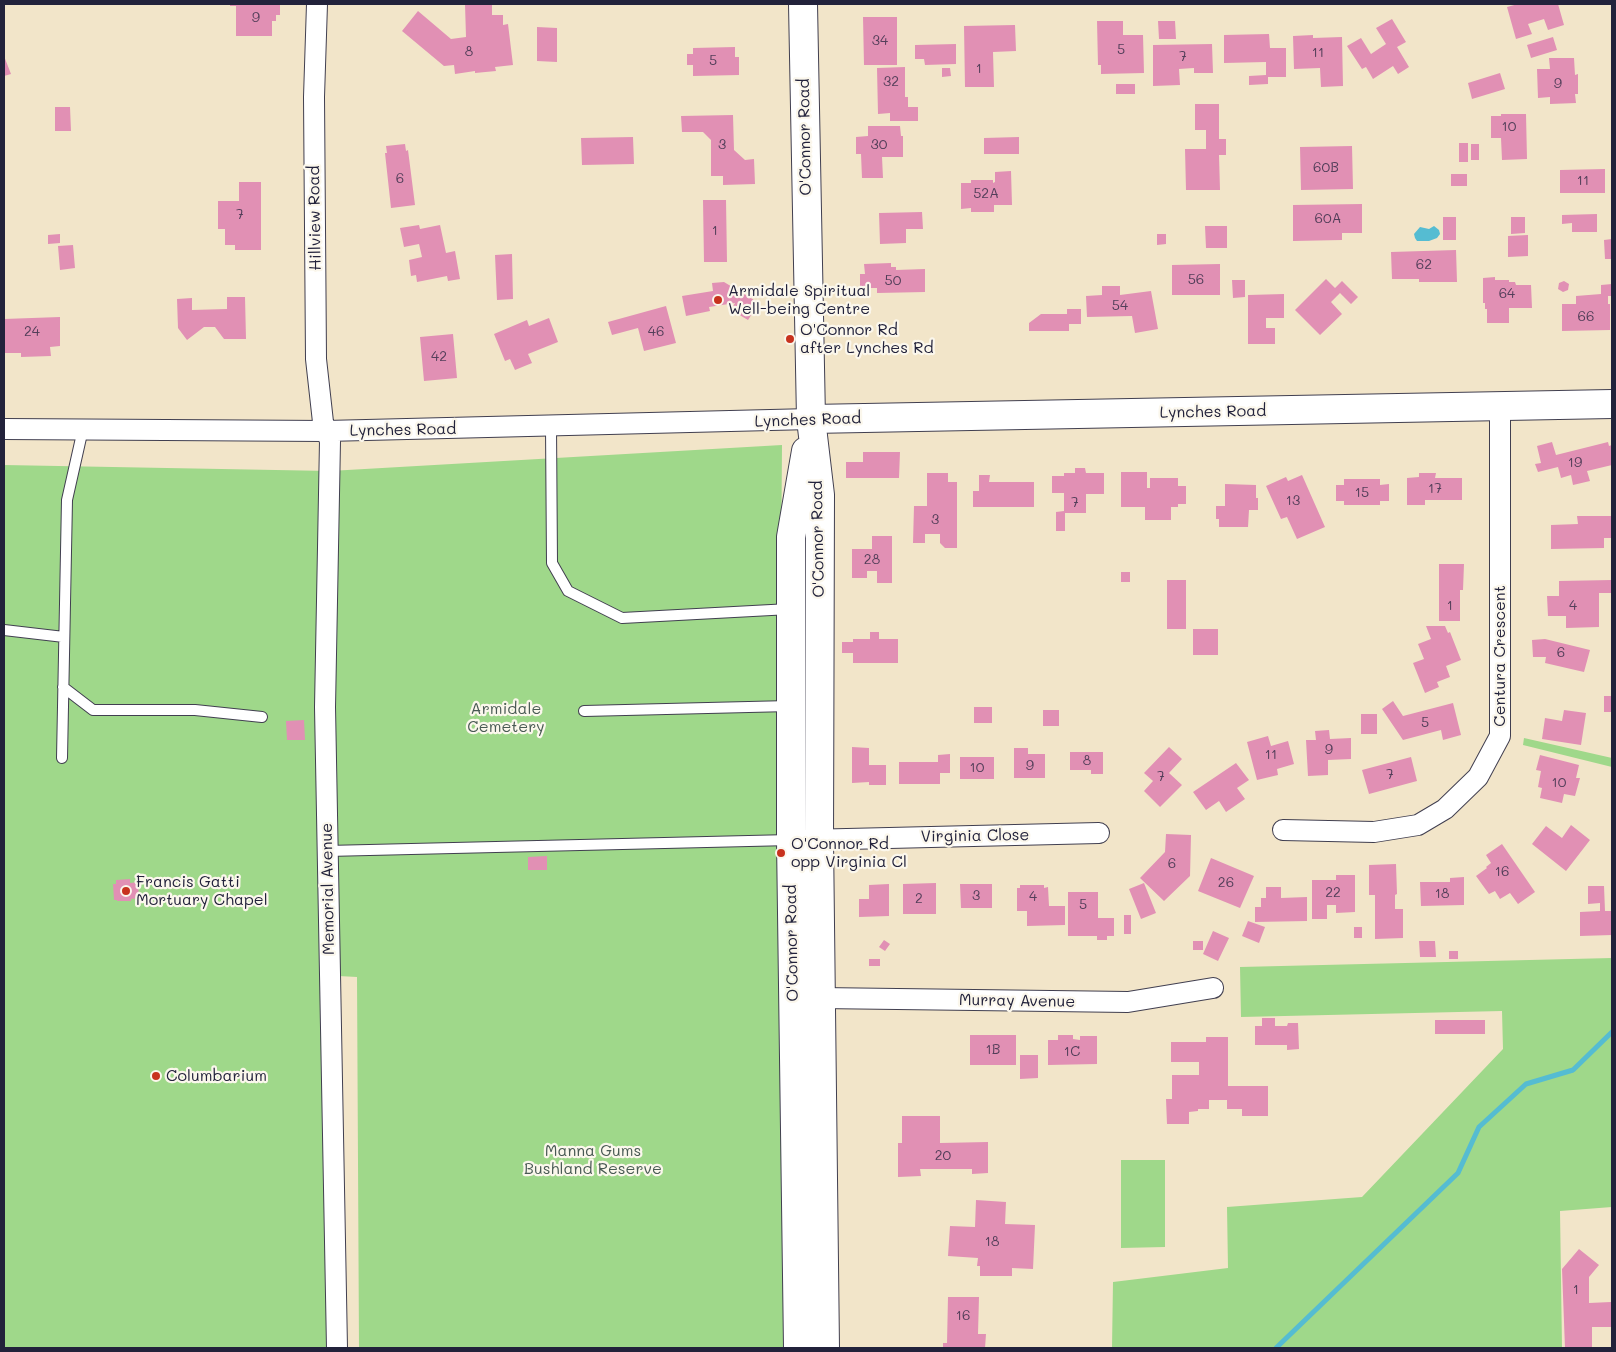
<!DOCTYPE html>
<style>
body{margin:0}
#map{position:relative;width:1616px;height:1352px;overflow:hidden;background:#f2e5c9;font-family:Mali,sans-serif}
canvas{display:block}
.frame{position:absolute;inset:0;border:5px solid #22223b;pointer-events:none}
</style>
<div id="map">
<canvas width="1616" height="1352"></canvas>
<div class="frame"></div>
</div>
<script>
const ctx = document.querySelector('canvas').getContext('2d');
ctx.lineJoin = 'round';
function paint(path, color) { ctx.fillStyle = color; ctx.fill(path, 'evenodd'); }
const poly = rows => new Path2D(rows.map(r => 'M' + r).join(''));
function stroke(path, color, width, dash) { ctx.strokeStyle = color; ctx.lineWidth = width; ctx.lineCap = dash ? 'butt' : 'round'; ctx.setLineDash(dash || []); ctx.stroke(path); }
function drawText(font, color, halo, rows, align = 'center') {
  ctx.font = font + ' Mali,sans-serif'; ctx.lineWidth = 4.5; ctx.setLineDash([]); ctx.textBaseline = 'middle'; ctx.strokeStyle = halo; ctx.fillStyle = color; for (const [text, x, y, turn = 0] of rows) {
    ctx.save(); ctx.translate(x, y); ctx.rotate((+turn || 0) * Math.PI / 180); ctx.textAlign = isNaN(turn) ? turn : align; if (halo) ctx.strokeText(text, 0, 0); ctx.fillText(text, 0, 0); ctx.restore();
  }
}
const green = poly([
 [782,445,780,706,785,1348,359,1348,357,977,320,975,327,1348,4,1348,4,465,330,471],
 [1524,738,1612,758,1612,767,1523,745],
 [1612,958,1612,1008,1611,1008,1612,1207,1560,1211,1562,1348,1112,1348,1113,1282,1228,1268,1227,1207,1362,1197,1503,1049,1502,1011,1241,1017,1240,967],
 [1121,1160,1165,1160,1165,1247,1121,1248]
]);
const water = poly([
 [1434,226,1439,230,1440,234,1437,238,1429,241,1417,241,1415,238,1414,234,1420,227,1429,229]
]);
const stream = poly([
 [1276,1348,1458,1173,1479,1127,1526,1084,1573,1070,1612,1032]
]);
const building = poly([
 [230,4,280,4,280,15,276,15,276,21,272,21,272,36,236,36,236,6,230,6],
 [465,4,492,4,492,15,503,15,503,25,508,24,513,65,495,67,496,71,475,73,475,71,455,74,454,65,444,66,402,31,418,11,451,39,466,37],
 [1518,4,1558,4,1564,25,1548,30,1544,19,1528,24,1532,34,1516,39,1507,7],
 [863,17,897,17,897,65,864,65],
 [1392,19,1406,42,1397,47,1409,67,1398,74,1393,66,1373,79,1366,67,1362,69,1347,46,1361,38,1371,54,1386,44,1376,28],
 [1097,21,1123,21,1123,35,1143,35,1144,73,1101,74,1101,65,1098,65],
 [1158,21,1175,21,1176,39,1159,39],
 [1015,25,1016,51,993,52,994,87,965,87,964,26],
 [537,27,557,28,557,62,537,61],
 [1269,34,1270,48,1286,48,1286,77,1268,77,1268,84,1249,85,1249,76,1266,75,1266,62,1224,63,1224,35],
 [1313,35,1313,38,1342,37,1343,86,1321,87,1320,68,1294,69,1293,36],
 [1553,37,1557,50,1531,58,1527,45],
 [956,44,956,64,925,65,924,59,915,59,915,45],
 [1212,44,1213,73,1194,73,1194,68,1179,69,1180,85,1153,86,1153,45],
 [735,47,735,57,739,57,739,75,693,76,693,65,687,65,687,54,693,54,693,48],
 [4,56,11,74,4,76],
 [1549,58,1574,58,1575,75,1578,74,1578,94,1575,94,1576,103,1550,104,1550,97,1538,98,1537,69,1550,69],
 [905,67,905,97,908,97,908,107,918,107,918,121,890,121,890,113,878,114,877,68],
 [942,68,950,68,951,76,942,77],
 [1500,73,1505,89,1472,99,1468,83],
 [1116,84,1135,84,1135,94,1116,94],
 [1195,104,1219,104,1219,139,1226,139,1226,155,1219,155,1220,190,1186,190,1185,149,1206,149,1206,130,1195,130],
 [55,107,70,107,71,131,55,131],
 [1501,114,1526,114,1527,159,1502,160,1501,138,1491,138,1491,116,1501,116],
 [733,115,734,150,745,160,754,159,755,184,723,185,723,176,711,176,711,140,703,132,682,132,681,116],
 [868,126,900,126,901,136,903,136,903,157,882,157,883,178,862,178,861,154,856,154,856,137,868,136],
 [633,137,634,164,582,165,581,138],
 [1019,137,1019,154,984,154,984,138],
 [1459,143,1468,143,1468,162,1459,162],
 [405,144,406,151,408,150,415,205,391,208,385,153,387,153,386,146],
 [1471,144,1479,144,1479,160,1471,160],
 [1352,146,1353,189,1301,190,1300,147],
 [1605,169,1605,193,1560,193,1560,170],
 [1011,171,1012,205,994,205,994,212,971,212,971,208,961,209,961,183,971,183,971,180,993,180,993,183,995,182,995,172],
 [1451,174,1467,174,1467,186,1451,186],
 [239,182,261,182,261,250,235,250,235,245,225,245,225,229,218,229,218,201,239,201],
 [703,200,726,200,727,262,704,262],
 [1362,204,1362,233,1342,233,1342,240,1293,241,1293,205],
 [922,212,923,229,906,229,906,243,880,244,879,213],
 [1597,214,1597,232,1572,232,1572,223,1562,224,1562,215],
 [1443,217,1456,217,1456,240,1443,240],
 [1511,217,1525,217,1525,233,1511,234],
 [419,225,420,229,440,225,446,253,455,251,460,279,448,281,447,276,417,282,416,275,411,276,409,260,422,257,419,244,404,247,400,228],
 [1205,226,1227,226,1227,248,1206,248],
 [60,234,60,243,48,244,48,235],
 [1157,234,1166,234,1166,244,1157,245],
 [1528,235,1528,256,1508,257,1508,236],
 [1612,239,1612,259,1605,259,1604,240],
 [73,245,75,268,60,270,58,246],
 [1456,250,1457,282,1419,282,1419,279,1392,279,1391,252],
 [512,254,513,299,497,300,495,255],
 [891,263,891,267,896,267,896,270,925,269,925,292,877,293,877,288,860,288,860,274,865,274,864,264],
 [1220,264,1220,295,1172,295,1172,265],
 [1495,277,1495,280,1509,280,1509,282,1515,282,1516,285,1531,285,1532,308,1509,308,1509,323,1487,323,1487,309,1485,309,1485,303,1483,303,1483,278],
 [1326,279,1335,288,1342,281,1358,297,1351,304,1340,293,1331,302,1342,314,1320,335,1295,310],
 [1232,280,1245,280,1245,297,1233,298],
 [1564,281,1569,284,1568,290,1563,292,1558,289,1559,283],
 [724,282,759,303,748,320,731,310,735,303,709,307,710,311,686,316,682,296,713,291,712,283],
 [1612,284,1612,296,1608,296,1608,304,1610,304,1610,330,1562,331,1562,304,1576,304,1576,296,1601,294,1601,285],
 [1102,286,1120,286,1120,295,1151,291,1158,329,1135,333,1132,316,1087,317,1086,296,1102,295],
 [1284,294,1284,318,1266,318,1266,328,1275,328,1275,344,1248,344,1248,295],
 [227,297,245,297,246,339,224,339,215,327,204,327,187,340,178,328,177,299,192,298,192,310,227,309],
 [666,306,676,343,644,351,638,328,612,335,608,322],
 [1067,309,1081,309,1081,324,1069,324,1069,331,1029,331,1029,323,1041,314,1067,314],
 [60,317,60,346,50,347,51,356,21,357,21,353,4,353,4,319],
 [549,318,558,342,528,354,532,363,515,370,510,359,505,361,494,334,527,320,529,326],
 [453,334,457,378,424,381,420,337],
 [1552,442,1556,455,1608,442,1609,446,1612,445,1612,465,1587,471,1590,481,1573,485,1571,475,1561,478,1558,467,1538,472,1535,464,1541,463,1537,446],
 [863,452,900,452,899,478,846,478,846,462,863,462],
 [1075,468,1085,468,1086,473,1104,473,1104,494,1086,494,1086,513,1065,513,1065,531,1056,531,1056,512,1064,511,1064,493,1052,493,1052,476,1064,476,1064,473,1075,473],
 [1121,472,1147,472,1147,488,1150,488,1150,478,1178,478,1178,486,1186,486,1186,504,1178,504,1178,507,1171,507,1171,520,1145,520,1145,507,1121,507],
 [927,473,948,473,948,482,957,482,957,548,945,548,940,543,940,534,925,534,925,543,913,543,914,506,927,506],
 [1419,473,1436,473,1435,478,1462,478,1462,500,1425,500,1425,505,1407,505,1407,478,1419,477],
 [979,475,990,475,989,482,1034,482,1034,507,973,507,973,491,979,491],
 [1302,475,1325,527,1297,539,1287,517,1281,519,1266,486,1286,477,1288,481],
 [1344,479,1380,479,1380,485,1389,484,1389,501,1380,501,1380,505,1344,505,1344,501,1336,501,1336,485,1344,485],
 [1225,484,1256,485,1256,498,1258,498,1258,510,1249,510,1248,527,1219,527,1219,519,1216,519,1216,506,1225,506],
 [1577,516,1612,516,1612,538,1604,538,1604,548,1551,549,1551,525,1578,524],
 [872,536,892,536,892,583,877,583,877,571,867,571,867,578,852,578,852,549,872,549],
 [1439,564,1464,564,1463,590,1460,590,1460,621,1439,621],
 [1121,572,1130,572,1130,582,1121,582],
 [1167,580,1186,580,1186,629,1167,629],
 [1612,580,1612,593,1599,593,1599,627,1566,628,1566,616,1548,616,1547,596,1559,596,1559,581],
 [1426,626,1445,626,1448,633,1450,632,1461,660,1446,666,1450,677,1437,682,1439,687,1425,693,1413,663,1424,659,1418,644,1431,639],
 [1193,629,1218,629,1218,655,1193,655],
 [870,632,879,632,879,639,898,639,898,663,853,663,853,653,842,653,842,642,853,642,853,639,870,639],
 [1545,639,1590,650,1584,672,1545,663,1546,657,1533,657,1532,640],
 [1604,696,1612,696,1612,712,1604,712],
 [1393,701,1403,716,1453,703,1461,735,1443,740,1441,730,1403,740,1382,709],
 [974,707,992,707,992,723,974,723],
 [1043,710,1059,710,1059,726,1043,726],
 [1564,710,1586,713,1581,745,1542,739,1545,718,1562,721],
 [1361,714,1377,714,1377,734,1361,734],
 [304,720,305,740,287,740,286,721],
 [1329,730,1330,739,1351,738,1351,759,1328,760,1328,775,1308,776,1306,740,1316,740,1315,731],
 [1268,736,1271,746,1288,741,1294,764,1277,769,1278,775,1257,780,1247,742],
 [852,747,869,748,869,765,886,765,886,785,869,785,869,782,852,783],
 [1169,747,1182,759,1169,773,1182,785,1160,807,1144,791,1153,781,1144,773],
 [1014,748,1028,748,1028,754,1045,754,1045,778,1014,778],
 [1070,752,1103,752,1103,774,1091,774,1091,770,1070,770],
 [950,754,950,773,940,773,940,784,899,784,899,762,938,762,938,755],
 [1540,755,1579,765,1576,778,1580,778,1575,796,1564,794,1562,803,1540,798,1542,788,1538,787,1541,771,1536,770],
 [960,757,994,757,994,779,960,779],
 [1411,757,1417,781,1369,794,1362,770],
 [1236,763,1249,780,1237,788,1245,799,1226,812,1219,801,1206,810,1193,792],
 [1571,825,1590,840,1566,871,1532,844,1546,826,1562,838],
 [1166,834,1191,835,1190,876,1164,901,1140,878,1165,852],
 [1502,844,1535,892,1518,904,1510,893,1500,899,1495,891,1489,894,1476,876,1487,868,1486,867,1491,863,1486,855],
 [547,856,547,870,528,870,528,857],
 [1211,858,1254,876,1240,908,1198,891],
 [1396,864,1397,894,1395,895,1395,909,1403,909,1403,938,1375,939,1375,895,1369,895,1369,865],
 [1336,875,1355,875,1355,912,1336,913,1336,905,1327,905,1327,919,1312,919,1312,880,1336,880],
 [1464,877,1464,905,1421,906,1420,882,1450,882,1450,878],
 [130,879,130,883,138,882,139,898,131,899,131,901,117,901,117,900,114,900,113,884,116,884,116,880],
 [936,883,936,914,903,914,903,884],
 [1144,883,1156,913,1141,919,1129,889],
 [889,884,889,916,859,917,859,899,869,899,869,885],
 [960,884,992,884,992,908,961,908],
 [1020,885,1044,885,1044,888,1048,887,1049,906,1065,906,1065,925,1027,926,1027,911,1017,911,1017,888,1020,888],
 [1588,886,1604,886,1605,911,1612,911,1612,935,1580,936,1580,912,1600,911,1600,903,1588,904],
 [1266,887,1281,887,1281,898,1307,897,1307,921,1255,922,1255,907,1261,907,1261,898,1266,898],
 [1068,892,1098,892,1098,918,1114,918,1114,936,1107,936,1107,940,1097,940,1097,936,1068,936],
 [1124,915,1131,915,1131,934,1124,934],
 [1248,921,1265,927,1259,943,1242,936],
 [1354,927,1362,927,1362,938,1354,938],
 [1213,931,1229,938,1218,961,1203,954],
 [884,940,890,944,885,951,879,947],
 [1193,941,1203,941,1203,950,1193,950],
 [1419,941,1435,941,1436,957,1420,957],
 [1449,951,1458,951,1458,959,1449,959],
 [869,959,880,959,880,966,869,966],
 [1262,1018,1275,1018,1275,1026,1287,1026,1288,1023,1298,1023,1299,1049,1287,1050,1287,1045,1255,1045,1255,1026,1262,1026],
 [1435,1020,1485,1020,1485,1034,1435,1034],
 [970,1035,1016,1035,1016,1065,970,1065],
 [1058,1035,1073,1035,1073,1039,1080,1040,1080,1036,1097,1036,1097,1064,1048,1065,1048,1040,1058,1040],
 [1206,1037,1228,1037,1228,1086,1268,1086,1268,1116,1242,1116,1242,1109,1227,1109,1227,1100,1209,1100,1209,1109,1198,1109,1198,1111,1189,1112,1189,1124,1167,1124,1166,1099,1172,1099,1172,1075,1199,1075,1199,1062,1171,1062,1171,1042,1206,1042],
 [1020,1055,1038,1055,1038,1078,1020,1079],
 [902,1116,940,1116,940,1143,988,1142,988,1173,972,1174,972,1169,920,1169,921,1176,898,1177,898,1143,902,1143],
 [976,1200,1006,1202,1005,1224,1035,1225,1033,1269,1012,1268,1012,1276,980,1276,980,1266,977,1266,978,1258,948,1256,950,1226,975,1227],
 [1579,1249,1599,1265,1589,1277,1589,1303,1611,1302,1612,1327,1592,1327,1592,1348,1565,1348,1562,1269],
 [948,1297,979,1297,978,1334,986,1334,985,1348,943,1348,943,1343,947,1343]
]);
const lane = poly([
 [551,427,552,563,568,591,622,618,790,609],
 [4,630,64,637],
 [63,687,93,710,195,710,262,717],
 [584,711,790,706],
 [62,758,67,500,83,429],
 [327,851,791,840]
]);
const street = poly([
 [317,4,314,97,316,359,323,422,330,441,325,707,337,1348],
 [4,429,326,431,811,419],
 [1283,830,1374,832,1418,825,1445,809,1478,777,1500,736,1500,406],
 [805,840,1099,833],
 [820,998,1128,1002,1213,988]
]);
const secondary = poly([
 [803,4,811,419,820,495,819,839,825,1348],
 [811,419,1612,404],
 [798,1348,791,840,791,537,806,451]
]);
const markers = [
 [718,300,5,"#c8321e"],
 [790,339,5,"#c8321e"],
 [781,853,5,"#c8321e"],
 [126,891,5,"#c8321e"],
 [156,1076,5,"#c8321e"]
];
const numberNames = [
 ["9",256,18],
 ["34",880,41],
 ["5",1121,50],
 ["8",469,52],
 ["11",1318,53],
 ["7",1183,57],
 ["5",713,61],
 ["1",979,69],
 ["32",891,82],
 ["9",1558,84],
 ["10",1509,127],
 ["3",722,145],
 ["30",879,145],
 ["60B",1326,168],
 ["6",400,179],
 ["11",1583,181],
 ["52A",986,194],
 ["7",240,215],
 ["60A",1328,219],
 ["1",715,231],
 ["62",1424,265],
 ["56",1196,280],
 ["50",893,281],
 ["64",1507,294],
 ["54",1120,306],
 ["66",1586,317],
 ["24",32,332],
 ["46",656,332],
 ["42",439,357],
 ["19",1575,463],
 ["17",1435,489],
 ["15",1362,493],
 ["13",1293,501],
 ["7",1075,503],
 ["3",935,520],
 ["28",872,560],
 ["1",1450,606],
 ["4",1573,606],
 ["6",1561,653],
 ["5",1425,723],
 ["9",1329,750],
 ["11",1271,755],
 ["8",1087,761],
 ["9",1030,766],
 ["10",977,768],
 ["7",1390,775],
 ["7",1161,777],
 ["10",1559,783],
 ["6",1172,864],
 ["16",1502,872],
 ["26",1226,883],
 ["22",1333,893],
 ["18",1442,894],
 ["3",976,896],
 ["4",1033,897],
 ["2",919,899],
 ["5",1083,905],
 ["1B",993,1050],
 ["1C",1072,1052],
 ["20",943,1156],
 ["18",992,1242],
 ["1",1576,1290],
 ["16",963,1316]
];
const streetNames = [
 ["O'Connor Road",805,137,-91],
 ["Hillview Road",315,218,-91],
 ["Lynches Road",1213,412,-1],
 ["Lynches Road",808,420,-2],
 ["Lynches Road",403,430,-1],
 ["O'Connor Road",818,539,-91],
 ["Centura Crescent",1500,656,-90],
 ["Virginia Close",975,836,-1],
 ["Memorial Avenue",328,889,-91],
 ["O'Connor Road",792,943,-91],
 ["Murray Avenue",1017,1001,1]
];
const poiNames = [
 ["Armidale Spiritual",728,291],
 ["Well-being Centre",728,309],
 ["O'Connor Rd",800,330],
 ["after Lynches Rd",800,348],
 ["O'Connor Rd",791,844],
 ["opp Virginia Cl",791,862],
 ["Francis Gatti",136,882],
 ["Mortuary Chapel",136,900],
 ["Columbarium",166,1076]
];
const parkNames = [
 ["Armidale",506,709],
 ["Cemetery",506,727],
 ["Manna Gums",593,1151],
 ["Bushland Reserve",593,1169]
];
paint(green, '#9fd88a');
paint(water, '#55bcd2');
stroke(stream, '#55bcd2', 5);
paint(building, '#e190b4');
stroke(lane, '#413f50', 12);
stroke(street, '#413f50', 22);
stroke(secondary, '#413f50', 30);
stroke(lane, '#fff', 10);
stroke(street, '#fff', 20);
stroke(secondary, '#fff', 28);
for (const [x, y, r, color] of markers) { const dot = new Path2D(); dot.arc(x, y, r, 0, 2 * Math.PI); ctx.fillStyle = color; ctx.fill(dot); stroke(dot, '#fbf7ec', 2); }
drawText('14px', '#523e59', null, numberNames);
drawText('16px', '#22223b', '#fbf7ec', streetNames);
drawText('16px', '#22223b', '#fbf7ec', poiNames, 'left');
drawText('16px', '#485953', '#fbf7ec', parkNames);
</script>
